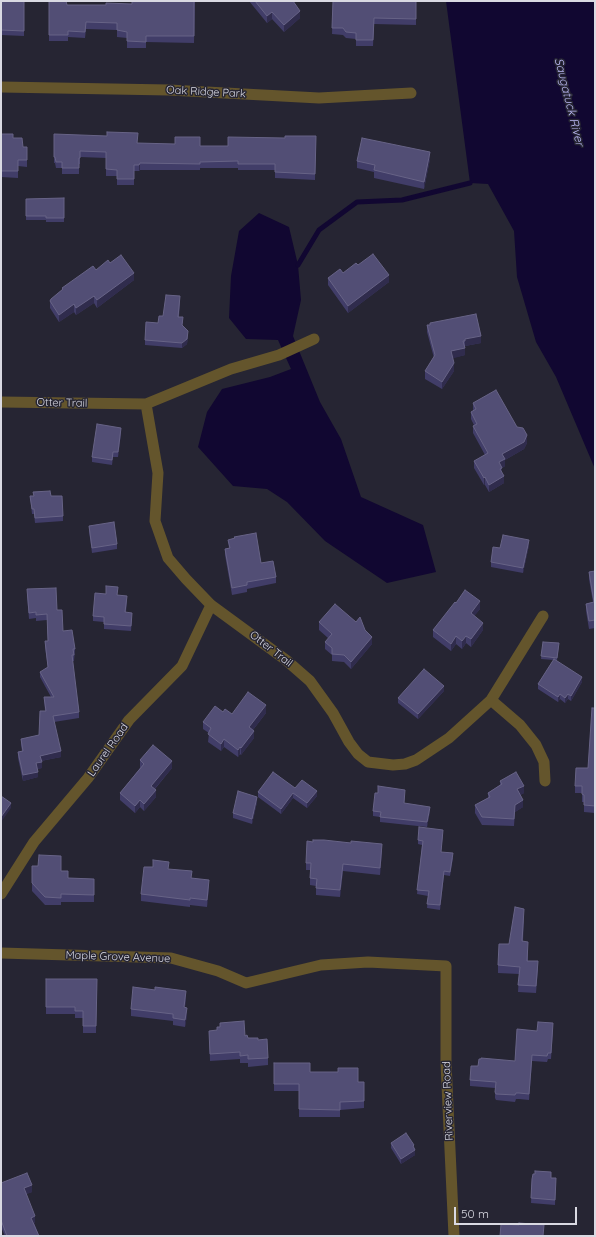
<!DOCTYPE html>
<style>
body{margin:0}
#map{position:relative;width:596px;height:1237px;overflow:hidden;background:#262533;font-family:Quicksand,sans-serif}
canvas{display:block}
.frame{position:absolute;inset:0;border:2px solid #d9d9e2;pointer-events:none}
.scale{position:absolute;left:454px;top:1207px;width:123px;height:18px;box-sizing:border-box;border:2px solid #d9d9e2;border-top:0;padding-left:5px;font-size:12px;line-height:14px;white-space:nowrap;color:#d9d9e2;-webkit-text-stroke:3px #262533;paint-order:stroke}
</style>
<div id="map">
<canvas width="596" height="1237"></canvas>
<div class="frame"></div>
<div class="scale">50 m</div>
</div>
<script>
const ctx = document.querySelector('canvas').getContext('2d');
ctx.lineJoin = 'round';
function paint(path, color) { ctx.fillStyle = color; ctx.fill(path, 'evenodd'); }
const poly = rows => new Path2D(rows.map(r => 'M' + r).join(''));
function stroke(path, color, width, dash) { ctx.strokeStyle = color; ctx.lineWidth = width; ctx.lineCap = dash ? 'butt' : 'round'; ctx.setLineDash(dash || []); ctx.stroke(path); }
function drawText(font, color, halo, rows, align = 'center') {
  ctx.font = font + ' Quicksand,sans-serif'; ctx.lineWidth = 3; ctx.setLineDash([]); ctx.textBaseline = 'middle'; ctx.strokeStyle = halo; ctx.fillStyle = color; for (const [text, x, y, turn = 0] of rows) {
    ctx.save(); ctx.translate(x, y); ctx.rotate((+turn || 0) * Math.PI / 180); ctx.textAlign = isNaN(turn) ? turn : align; if (halo) ctx.strokeText(text, 0, 0); ctx.fillText(text, 0, 0); ctx.restore();
  }
}
const water = poly([
 [446,1,595,1,595,469,556,377,536,342,517,277,514,231,488,184,470,183],
 [259,213,289,227,298,265,301,300,293,336,320,402,341,439,361,497,423,525,436,572,387,583,325,541,287,502,267,489,233,486,198,447,207,412,222,389,270,377,291,369,278,340,246,339,229,318,231,276,239,231]
]);
const stream = poly([
 [298,265,319,230,357,202,402,200,470,183]
]);
const minor = poly([
 [1,87,169,90,319,98,411,93],
 [1,402,146,404,231,369,279,355,314,339],
 [146,404,158,473,155,521,168,558,186,579,211,605,286,660,310,681,333,713,349,742,358,754,368,762,393,765,405,764,416,760,449,738,491,700,543,616],
 [491,700,520,725,536,745,544,762,545,781],
 [1,894,34,842,88,778,129,720,182,666,211,605],
 [1,953,171,958,218,971,246,983,321,965,368,962,446,966,446,1063,454,1236]
]);
const wall = poly([
 [1,1,24,1,24,36,1,35],
 [49,1,67,5,106,5,195,1,194,43,146,42,146,48,127,48,127,38,117,37,117,30,86,29,85,38,68,37,68,41,49,41],
 [249,1,295,1,294,2,300,18,284,32,272,19,267,23],
 [333,1,416,1,416,25,374,24,373,46,356,46,356,39,346,38,343,35,332,34],
 [1,134,13,138,23,147,27,147,27,167,18,166,18,178,1,177],
 [107,136,138,143,200,146,228,146,285,138,316,136,315,180,275,178,275,170,238,170,238,168,200,168,200,170,140,170,139,171,134,171,134,185,117,185,117,176,106,176,106,158,80,157,80,164,79,164,79,174,62,174,62,168,56,168,55,163,54,163,54,157],
 [430,159,424,189,374,178,374,172,357,168,357,161],
 [64,198,64,222,46,222,46,220,26,220,26,199],
 [110,263,134,280,97,308,94,303,76,315,74,312,59,322,50,308,50,301,62,290,62,288,96,270],
 [343,273,389,282,348,313,328,285,328,278],
 [180,302,179,317,183,322,182,325,188,336,187,344,182,348,145,345,145,340,163,316],
 [427,325,481,343,465,346,465,355,452,358,454,371,442,389,425,379,425,371,434,358,427,332],
 [473,403,517,427,527,443,524,449,505,460,505,466,502,468,502,473,504,483,489,492,485,485,484,485,474,468,474,461,485,455,473,433,473,426,474,425,471,419,471,412,473,411],
 [121,433,118,457,113,457,112,465,92,462,92,457],
 [30,496,51,496,63,516,63,521,35,523,34,514,32,514],
 [89,526,117,544,117,549,92,553,89,531],
 [228,540,261,563,276,577,276,583,247,589,247,592,232,595,225,555,225,549,229,548],
 [529,545,523,573,491,567,491,562],
 [595,571,595,628,589,629,586,611,586,604,593,602,589,579,589,572],
 [27,595,57,610,63,631,75,649,74,661,72,661,79,712,79,718,54,722,61,757,41,761,42,768,37,769,38,777,23,781,18,758,18,752,22,751,21,745,21,739,39,735,45,711,44,697,51,697,40,677,40,672,48,668,45,647,45,641,48,641,47,620,36,621,36,618,29,619],
 [118,595,127,601,126,612,132,618,131,631,104,629,104,622,93,621,93,616],
 [456,603,480,609,474,616,483,630,471,647,466,643,462,649,456,644,451,651,433,637,433,630],
 [319,622,365,630,372,644,351,669,344,662,332,661,332,655,325,649,325,642,328,638,319,630],
 [543,642,559,646,557,660,556,660,582,682,571,701,568,699,565,703,560,699,558,702,538,689,538,684,554,660,541,659],
 [444,691,418,719,398,703,398,698],
 [595,708,595,813,584,812,584,802,582,802,582,793,575,793,575,786,588,768],
 [223,712,232,714,266,713,253,730,254,738,241,755,240,754,238,757,224,747,221,751,208,742,209,733,203,729,203,722],
 [140,760,172,768,155,789,156,797,144,811,140,807,135,813,120,800,120,793,140,768],
 [500,781,524,793,520,795,523,807,515,812,514,826,482,825,475,813,475,805,488,798,488,793,500,785],
 [295,788,317,796,307,808,293,798,281,814,258,797,258,792],
 [405,794,404,803,430,811,427,827,380,822,380,817,373,816,373,811],
 [257,802,252,824,233,818,233,813],
 [443,834,441,852,453,858,450,876,444,875,440,910,427,908,428,896,417,894,422,845,418,844,418,840],
 [382,851,380,875,343,871,340,897,316,895,316,886,310,885,310,870,306,870,306,863],
 [32,866,61,871,68,878,94,879,94,902,61,902,61,905,45,905,32,891],
 [169,869,192,878,209,887,207,907,190,905,190,907,141,901,141,894],
 [524,916,523,941,528,949,528,961,538,969,536,993,518,992,519,974,498,973,498,965],
 [46,979,97,979,96,1033,83,1033,83,1018,75,1018,75,1014,46,1014],
 [186,998,185,1007,187,1015,185,1027,173,1025,173,1021,131,1016,131,1009],
 [553,1030,551,1059,548,1059,547,1062,532,1061,529,1100,519,1099,516,1099,515,1102,496,1100,495,1098,495,1088,470,1086,470,1080,478,1066,515,1061,537,1031],
 [209,1031,245,1036,248,1038,258,1040,268,1058,268,1065,248,1067,248,1063,240,1063,240,1059,210,1061],
 [274,1063,310,1072,358,1082,364,1082,364,1108,340,1110,340,1117,299,1117,299,1091,274,1091],
 [391,1143,414,1149,415,1155,401,1164,391,1148],
 [551,1178,556,1178,555,1205,531,1203,532,1179],
 [1,1183,32,1192,26,1194,35,1223,34,1223,39,1236,5,1236,1,1227]
]);
const shadedWall = poly([
 [300,11,300,18,284,32,284,25],
 [272,12,272,19,267,23,267,16],
 [430,152,430,159,424,189,424,182],
 [140,163,140,170,139,171,139,165],
 [134,273,134,280,97,308,97,300],
 [389,275,389,282,348,313,348,306],
 [94,296,94,303,76,315,76,308],
 [74,304,74,312,59,322,59,315],
 [188,331,187,344,182,348,182,343],
 [481,336,481,343,465,346,465,339],
 [465,348,465,355,451,359,451,351],
 [454,363,454,371,442,389,442,382],
 [121,428,121,433,118,457,118,452],
 [527,435,527,443,524,449,505,460,505,466,502,468,502,475,500,469,499,462,502,454],
 [504,476,504,483,489,492,489,485],
 [485,477,485,485,484,485,484,478],
 [529,540,529,545,523,573,523,568],
 [480,601,480,609,471,620,471,613],
 [483,623,483,630,471,647,471,639],
 [456,636,456,644,451,651,451,644],
 [466,636,466,643,462,649,462,641],
 [372,637,372,644,351,669,351,662],
 [582,677,582,682,571,701,571,696],
 [444,686,444,691,418,719,418,714],
 [560,694,560,699,558,702,558,697],
 [568,694,568,699,565,703,565,698],
 [266,705,266,713,249,735,249,727],
 [254,731,254,738,241,755,241,748],
 [224,739,224,747,221,751,221,744],
 [240,747,240,754,238,757,238,750],
 [61,751,61,757,40,761,40,756],
 [172,761,172,768,151,793,151,786],
 [42,762,42,768,36,769,36,763],
 [38,772,38,777,23,781,23,775],
 [524,786,524,793,517,797,517,789],
 [156,790,156,797,144,811,144,804],
 [317,791,317,796,307,808,307,803],
 [293,793,293,798,281,814,281,809],
 [257,797,257,802,252,824,252,819],
 [140,800,140,807,135,813,135,806],
 [523,800,523,807,515,812,514,826,515,805],
 [11,803,11,808,1,822,1,817],
 [430,807,430,811,427,827,427,822],
 [382,844,382,851,380,875,380,868],
 [343,864,343,871,340,897,340,890],
 [444,871,444,875,440,910,440,905],
 [209,880,209,887,207,907,207,900],
 [186,991,186,998,184,1015,184,1007],
 [187,1008,187,1015,185,1027,185,1020],
 [532,1055,532,1061,529,1100,529,1094],
 [414,1145,415,1155,401,1164,401,1159],
 [32,1185,32,1192,24,1195,24,1188],
 [35,1216,35,1223,31,1224,31,1218]
]);
const building = poly([
 [1,1,24,1,24,31,1,30,1,1],
 [49,1,66,1,67,5,106,5,106,3,132,4,132,1,194,1,194,36,146,36,146,42,127,41,127,32,117,30,117,23,86,22,85,32,68,31,68,35,49,35,49,1],
 [255,1,293,1,300,11,284,25,272,12,267,16,255,1],
 [333,1,416,1,416,19,374,18,373,40,356,40,356,33,346,32,343,28,332,28,333,1],
 [107,132,138,133,137,143,175,144,175,137,200,137,200,146,228,146,228,137,285,138,285,136,316,136,315,174,275,172,275,164,238,164,238,161,200,162,200,164,140,163,139,165,134,165,134,179,117,179,117,170,106,169,106,152,80,151,80,158,79,158,79,168,62,168,62,162,56,162,55,157,54,157,54,134,107,136,107,132],
 [1,134,13,134,13,138,22,138,23,147,27,147,27,160,18,160,18,171,1,171,1,134],
 [362,138,430,152,424,182,374,170,375,165,357,161,362,138],
 [64,198,64,218,46,218,46,216,26,216,26,199,64,198],
 [373,254,389,275,348,306,328,278,340,269,343,273,356,263,358,265,373,254],
 [121,255,134,273,97,300,94,296,76,308,74,304,59,315,50,301,51,299,63,289,62,288,93,266,96,270,108,260,110,263,121,255],
 [166,295,180,296,178,317,183,317,182,325,188,331,187,339,182,343,145,340,146,322,158,323,159,316,163,316,166,295],
 [476,314,481,336,465,339,465,341,463,341,465,348,451,351,454,363,442,382,425,371,435,355,427,325,430,325,430,323,476,314],
 [496,390,517,427,523,428,527,435,524,442,502,454,505,459,499,462,502,468,500,469,504,476,489,485,485,477,484,478,474,461,488,453,473,426,477,424,471,412,476,409,473,403,496,390],
 [97,424,121,428,118,452,113,452,112,460,92,457,97,424],
 [50,491,51,496,62,496,63,516,35,518,34,509,32,509,30,496,34,496,33,492,50,491],
 [114,522,117,544,92,548,89,526,114,522],
 [256,533,261,563,273,561,276,577,247,582,247,585,232,588,225,549,230,548,228,540,235,538,234,537,256,533],
 [503,535,529,540,523,568,491,562,493,547,500,548,503,535],
 [595,571,595,620,589,621,586,604,594,602,589,572,595,571],
 [106,586,118,587,117,595,127,596,125,612,132,613,131,626,104,624,104,617,93,616,95,593,106,594,106,586],
 [56,588,57,610,62,610,63,631,72,630,75,649,73,649,74,655,72,655,79,712,53,716,61,751,40,756,42,762,36,763,38,772,23,775,18,752,23,751,21,739,39,735,40,711,46,711,44,697,54,697,40,672,48,667,45,641,48,641,47,614,36,615,36,612,29,613,27,589,56,588],
 [465,590,480,601,471,613,483,623,471,639,466,636,462,641,456,636,451,644,433,630,455,602,456,603,465,590],
 [335,604,356,622,360,617,365,630,372,637,351,662,344,655,332,654,332,648,325,642,332,634,319,622,335,604],
 [543,642,559,643,557,658,541,656,543,642],
 [554,659,582,677,571,696,568,694,565,698,560,694,558,697,538,684,554,659],
 [424,669,444,686,418,714,398,698,424,669],
 [248,692,266,705,249,727,254,731,241,748,240,747,238,750,224,739,221,744,208,734,211,728,203,722,215,706,223,712,225,709,232,714,248,692],
 [592,708,595,708,595,806,584,805,584,795,582,794,582,786,575,786,576,768,588,768,592,708],
 [153,745,172,761,151,786,156,790,144,804,140,800,135,806,120,793,144,764,140,760,153,745],
 [273,772,295,788,302,780,317,791,307,803,293,793,281,809,258,792,273,772],
 [516,772,524,786,517,789,523,800,515,805,514,819,482,817,475,805,490,797,488,793,502,784,500,781,516,772],
 [378,786,405,790,404,803,430,807,427,822,380,817,381,812,373,811,375,793,378,793,378,786],
 [238,791,257,797,252,819,233,813,238,791],
 [1,796,11,803,1,817,1,796],
 [419,827,443,830,441,852,453,853,450,872,444,871,440,905,427,904,429,891,417,890,423,841,418,840,419,827],
 [313,840,324,840,351,843,351,841,382,844,380,868,343,864,340,890,316,888,317,879,310,878,311,863,306,863,307,841,313,842,313,840],
 [39,855,61,856,61,871,68,871,68,878,94,879,94,895,61,894,61,898,45,897,32,883,32,866,38,866,39,855],
 [153,860,169,862,168,869,192,871,191,878,209,880,207,900,190,898,190,900,141,894,144,867,153,867,153,860],
 [515,907,524,909,522,941,528,942,527,961,538,961,536,986,518,985,520,967,498,965,499,944,509,944,515,907],
 [46,979,97,979,96,1026,83,1026,83,1011,75,1011,75,1007,46,1007,46,979],
 [133,987,155,990,155,987,186,991,184,1007,187,1008,185,1020,173,1018,173,1014,131,1009,133,987],
 [244,1021,245,1036,247,1035,248,1038,258,1038,258,1040,267,1039,268,1058,248,1059,248,1055,240,1056,240,1052,210,1054,209,1031,217,1030,217,1027,220,1027,220,1023,244,1021],
 [538,1022,553,1023,551,1053,548,1053,547,1056,532,1055,529,1094,519,1093,516,1093,515,1095,496,1094,495,1092,496,1082,470,1080,471,1066,478,1066,479,1059,481,1059,481,1058,515,1061,517,1029,537,1031,538,1022],
 [274,1063,310,1063,310,1072,338,1072,338,1068,358,1068,358,1082,364,1082,364,1101,340,1102,340,1110,299,1109,299,1084,274,1084,274,1063],
 [406,1133,414,1145,413,1146,415,1150,401,1159,391,1143,406,1133],
 [535,1171,551,1172,551,1178,556,1178,555,1200,531,1198,532,1179,533,1174,535,1174,535,1171],
 [27,1173,32,1185,24,1188,35,1216,31,1218,39,1236,7,1236,1,1220,1,1183,27,1173],
 [519,1223,544,1225,543,1236,500,1236,501,1224,519,1225,519,1223]
]);
const streetNames = [
 ["Oak Ridge Park",206,92,3],
 ["Otter Trail",62,403,1],
 ["Otter Trail",271,649,38],
 ["Laurel Road",108,750,-55],
 ["Maple Grove Avenue",118,957,2],
 ["Riverview Road",448,1101,-92]
];
const waterNames = [
 ["Saugatuck River",569,102,76]
];
paint(water, '#110731');
stroke(stream, '#110731', 5);
stroke(minor, '#64552c', 11);
paint(wall, '#413d68');
paint(shadedWall, '#302c4d');
paint(building, '#524e75');
stroke(building, '#676386', 1);
drawText('11px', '#d9d9e2', '#262533', streetNames);
drawText('italic 12px', '#bbb8f6', '#262533', waterNames);
</script>
